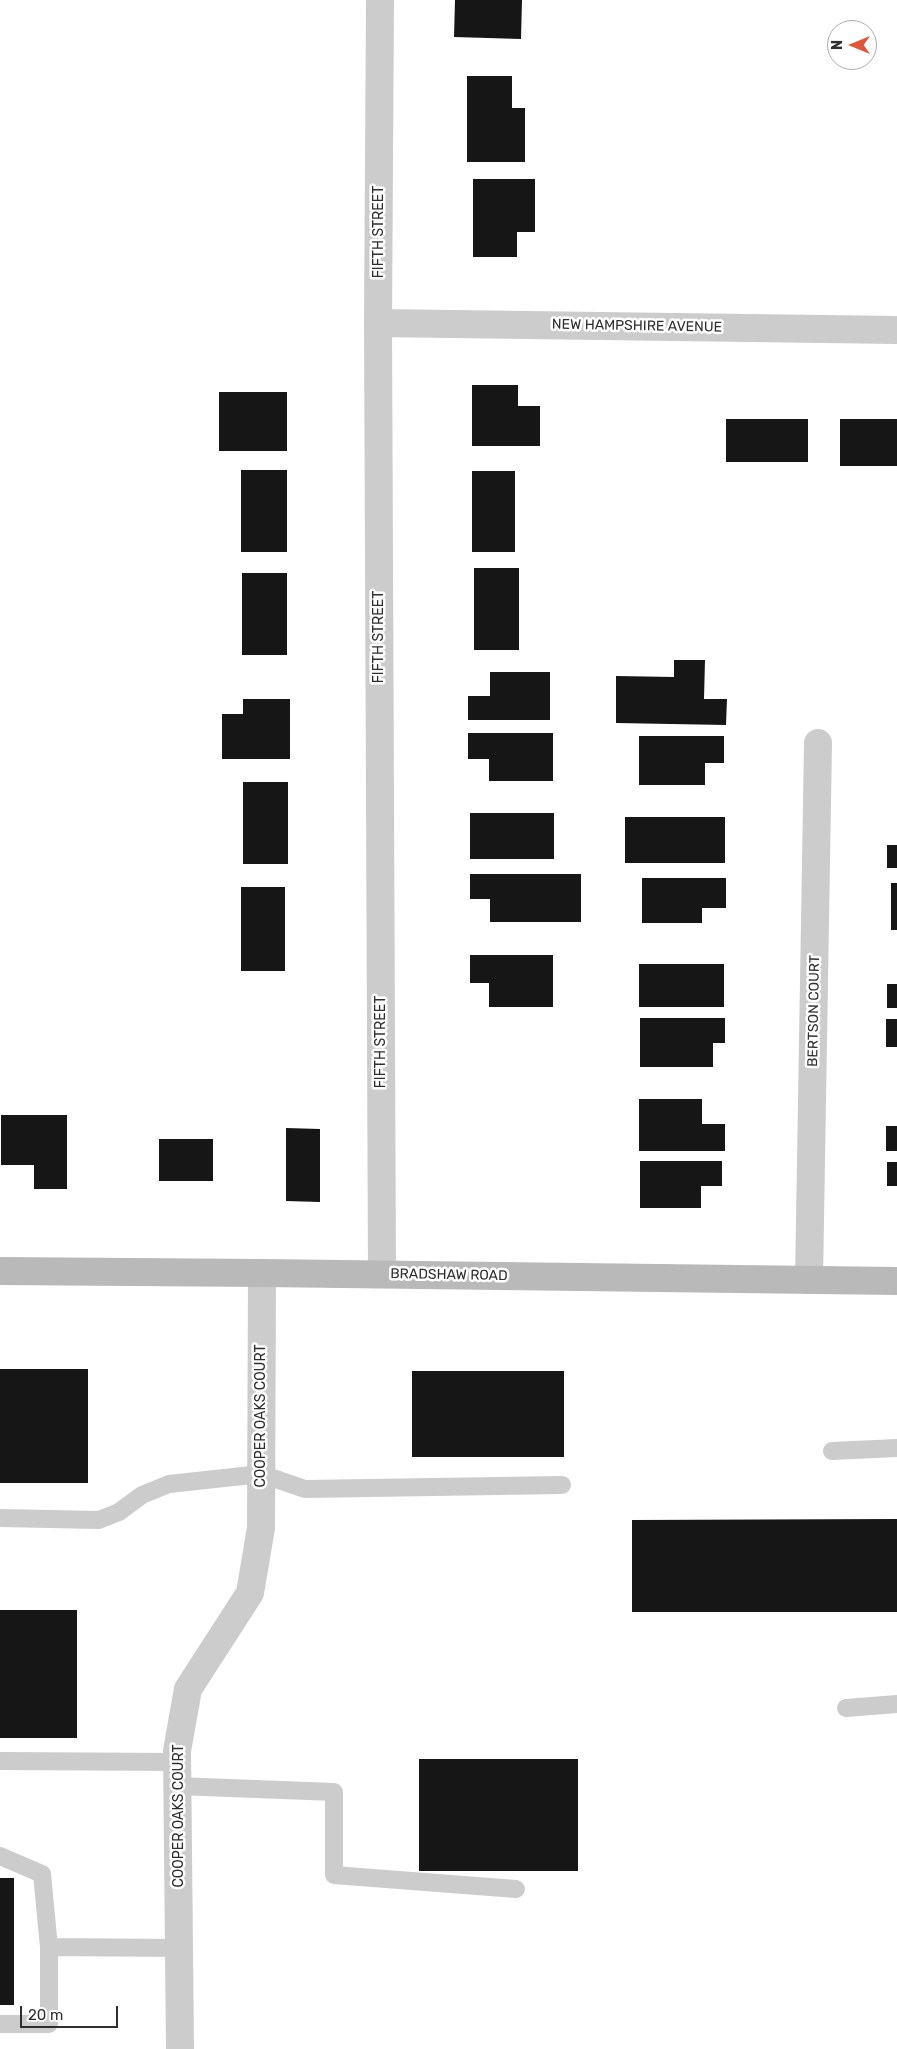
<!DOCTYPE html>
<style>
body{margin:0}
#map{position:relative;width:897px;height:2049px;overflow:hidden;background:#fff;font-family:Rubik,sans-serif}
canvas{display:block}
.north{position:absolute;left:827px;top:20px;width:50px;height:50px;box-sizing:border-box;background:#fff;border:1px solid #acacac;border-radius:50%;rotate:270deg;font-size:14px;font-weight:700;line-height:20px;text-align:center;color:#2f2f2f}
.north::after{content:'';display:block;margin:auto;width:18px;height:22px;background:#da583c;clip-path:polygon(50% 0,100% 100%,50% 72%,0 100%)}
.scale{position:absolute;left:20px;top:2006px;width:98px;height:22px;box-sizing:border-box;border:2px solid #2f2f2f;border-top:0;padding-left:6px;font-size:15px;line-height:18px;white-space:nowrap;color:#2f2f2f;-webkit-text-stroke:4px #fff;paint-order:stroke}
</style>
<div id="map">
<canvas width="897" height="2049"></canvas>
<div class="north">N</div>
<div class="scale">20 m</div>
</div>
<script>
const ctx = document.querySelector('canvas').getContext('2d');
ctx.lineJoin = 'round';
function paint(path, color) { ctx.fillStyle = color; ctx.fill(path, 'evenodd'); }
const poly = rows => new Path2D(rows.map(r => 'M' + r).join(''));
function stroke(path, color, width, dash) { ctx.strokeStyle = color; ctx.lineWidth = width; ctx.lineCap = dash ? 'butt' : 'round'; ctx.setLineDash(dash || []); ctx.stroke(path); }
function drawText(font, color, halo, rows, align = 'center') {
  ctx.font = font + ' Rubik,sans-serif'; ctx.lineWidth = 5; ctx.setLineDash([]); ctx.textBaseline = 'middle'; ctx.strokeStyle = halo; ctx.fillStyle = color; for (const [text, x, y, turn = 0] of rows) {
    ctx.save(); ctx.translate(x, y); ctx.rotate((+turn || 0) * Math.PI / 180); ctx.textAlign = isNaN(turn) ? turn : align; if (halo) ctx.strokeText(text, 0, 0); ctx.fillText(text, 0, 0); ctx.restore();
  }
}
const building = poly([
 [455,0,522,0,521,39,454,37],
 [467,76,512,76,512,108,525,108,525,162,467,162],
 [473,179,535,179,535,232,517,232,517,257,473,257],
 [472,385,518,385,518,406,540,406,540,446,472,446],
 [219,392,287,392,287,451,219,451],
 [726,419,808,419,808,462,726,462],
 [840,419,897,419,897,466,840,466],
 [241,470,287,470,287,552,241,552],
 [472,471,515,471,515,552,472,552],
 [474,568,519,568,519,650,474,650],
 [242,573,287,573,287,655,242,655],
 [674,660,705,660,704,699,727,699,726,725,616,723,616,676,674,677],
 [490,672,550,672,550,720,468,720,468,696,490,696],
 [243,699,290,699,290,759,222,759,222,714,243,714],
 [468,733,553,733,553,781,489,781,489,759,468,759],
 [639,736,724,736,724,763,705,763,705,785,639,785],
 [243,782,288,782,288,864,243,864],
 [470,813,554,813,554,859,470,859],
 [625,817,725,817,725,863,625,863],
 [887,845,897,845,897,868,887,868],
 [470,874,581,874,581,922,490,922,490,899,470,899],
 [642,878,726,878,726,908,702,908,702,923,642,923],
 [891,883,897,883,897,930,891,930],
 [241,887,285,887,285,971,241,971],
 [470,955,553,955,553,1007,489,1007,489,983,470,983],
 [639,964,724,964,724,1007,639,1007],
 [887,984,897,984,897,1008,887,1008],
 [640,1018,725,1018,725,1043,713,1043,713,1067,640,1067],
 [886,1019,897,1019,897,1047,886,1047],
 [639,1099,702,1099,702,1124,725,1124,725,1151,639,1151],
 [1,1115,67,1115,67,1189,34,1189,34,1165,1,1165],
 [886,1126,897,1126,897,1151,886,1151],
 [286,1128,320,1129,320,1202,286,1201],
 [159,1139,213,1139,213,1181,159,1181],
 [640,1161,722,1161,722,1186,701,1186,701,1208,640,1208],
 [887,1162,897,1162,897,1186,887,1186],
 [0,1369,88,1369,88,1483,0,1483],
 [412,1371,564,1371,564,1457,412,1457],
 [897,1519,897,1612,632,1612,632,1520],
 [0,1610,77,1610,77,1738,0,1738],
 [419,1759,578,1759,578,1871,419,1871],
 [0,1878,14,1878,14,2005,0,2005]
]);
const lane = poly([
 [832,1451,897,1448],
 [0,1518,99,1520,119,1512,142,1495,169,1484,261,1474,305,1489,562,1485],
 [846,1708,897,1704],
 [0,1761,177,1762],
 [177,1786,334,1792,334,1875,516,1889],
 [0,1856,42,1874,49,1947,49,2024,0,2024],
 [49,1947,179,1948]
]);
const street = poly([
 [380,0,378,323,382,1274],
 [378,323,897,330],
 [809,1280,818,743],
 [180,2049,177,1751,188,1689,250,1593,261,1528,262,1273]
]);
const secondary = poly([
 [0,1271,262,1273,897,1281]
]);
const streetNames = [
 ["FIFTH STREET",379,232,-90],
 ["NEW HAMPSHIRE AVENUE",637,326,1],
 ["FIFTH STREET",379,637,-90],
 ["BERTSON COURT",814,1011,-89],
 ["FIFTH STREET",381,1042,-90],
 ["BRADSHAW ROAD",449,1275,1],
 ["COOPER OAKS COURT",261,1416,-90],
 ["COOPER OAKS COURT",179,1816,-90]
];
paint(building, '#161616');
stroke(lane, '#ccc', 18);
stroke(street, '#ccc', 28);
stroke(secondary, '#b9b9b9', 28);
drawText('14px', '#2f2f2f', '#fff', streetNames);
</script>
